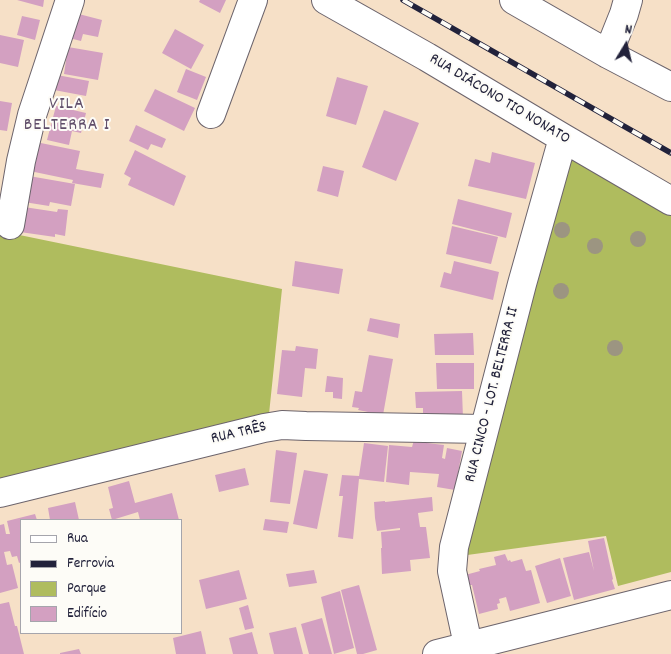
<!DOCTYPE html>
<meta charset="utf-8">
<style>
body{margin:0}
#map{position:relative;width:671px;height:654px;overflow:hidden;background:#f6e0c7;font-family:Dekko,sans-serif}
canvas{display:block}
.legend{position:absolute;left:20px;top:519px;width:162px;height:115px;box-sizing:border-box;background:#fdfcf7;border:1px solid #a5a5ac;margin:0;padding:6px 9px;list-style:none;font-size:15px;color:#22223b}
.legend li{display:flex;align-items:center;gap:10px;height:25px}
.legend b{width:25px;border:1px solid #a5a5ac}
.north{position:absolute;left:601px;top:20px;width:50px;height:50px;-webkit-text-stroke:4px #fdfcf7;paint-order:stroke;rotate:9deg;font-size:14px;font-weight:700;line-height:20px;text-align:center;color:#22223b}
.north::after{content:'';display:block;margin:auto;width:18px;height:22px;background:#22223b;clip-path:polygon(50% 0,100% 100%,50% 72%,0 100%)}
</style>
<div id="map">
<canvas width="671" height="654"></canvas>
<ul class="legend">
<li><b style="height:6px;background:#fff"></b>Rua</li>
<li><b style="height:6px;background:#22223b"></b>Ferrovia</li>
<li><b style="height:14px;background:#afbc5e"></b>Parque</li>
<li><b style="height:14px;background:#d3a0c1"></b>Edifício</li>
</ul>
<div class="north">N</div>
</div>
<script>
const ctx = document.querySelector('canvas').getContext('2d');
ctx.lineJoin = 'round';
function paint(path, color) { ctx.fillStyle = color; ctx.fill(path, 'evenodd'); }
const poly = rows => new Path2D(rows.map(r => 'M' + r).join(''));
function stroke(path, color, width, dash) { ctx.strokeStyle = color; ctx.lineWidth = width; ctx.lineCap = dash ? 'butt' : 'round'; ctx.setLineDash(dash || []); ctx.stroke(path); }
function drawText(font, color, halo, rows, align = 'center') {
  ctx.font = font + ' Dekko,sans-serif'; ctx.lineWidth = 4; ctx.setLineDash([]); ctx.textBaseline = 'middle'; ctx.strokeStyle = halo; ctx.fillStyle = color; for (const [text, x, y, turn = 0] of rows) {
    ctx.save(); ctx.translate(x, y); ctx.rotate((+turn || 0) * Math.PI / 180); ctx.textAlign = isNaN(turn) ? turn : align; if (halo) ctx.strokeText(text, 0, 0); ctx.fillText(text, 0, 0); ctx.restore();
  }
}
const green = poly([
 [570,158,671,215,671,572,618,586,606,536,460,556],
 [0,231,282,289,269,414,0,480]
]);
const building = poly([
 [17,0,44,0,43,7],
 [200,0,226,0,220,13,199,2],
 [71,12,102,20,98,37,83,34,81,41,65,37],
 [22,16,40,20,35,40,17,35],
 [175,29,204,45,191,69,162,53],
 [0,35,24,40,18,67,0,63],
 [68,47,103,53,98,80,64,74],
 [186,69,206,77,197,100,177,92],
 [57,75,89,81,86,96,54,90],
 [337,77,368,86,356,125,326,116],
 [155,89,195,108,184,131,144,111],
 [0,101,12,103,7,131,0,130],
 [56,106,86,113,81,133,72,131,69,145,47,140],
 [384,110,419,123,396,181,362,167],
 [136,125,166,139,162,148,151,144,148,150,129,141],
 [31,141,80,151,76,169,104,174,101,188,72,183,73,180,25,170],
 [135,150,186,176,174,206,128,185,131,178,124,174],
 [492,152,535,163,526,199,468,186,475,159,490,163],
 [323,166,344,171,338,197,317,191],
 [29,176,75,184,71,206,50,202,49,206,24,202],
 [458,199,512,213,506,238,452,224],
 [24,207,57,212,58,209,68,210,65,236,55,234,55,237,20,232],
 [452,226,498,237,491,264,446,254],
 [295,261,343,269,339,294,292,286],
 [454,261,499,272,493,300,440,287,444,272,451,274],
 [370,318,400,324,398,338,367,331],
 [473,333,474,355,435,355,434,334],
 [296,346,318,349,316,369,305,368,302,397,277,394,282,350,295,351],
 [369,355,393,359,383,415,358,410,359,408,352,407,355,391,362,392],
 [436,363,474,363,474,389,437,389],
 [327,376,343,378,342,399,333,398,333,392,325,392],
 [462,391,463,418,423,419,423,408,416,408,415,392],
 [414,440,427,441,427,443,444,445,442,458,445,459,447,448,462,451,455,490,437,487,439,474,410,472,409,485,386,482,389,445,412,447],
 [364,443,388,446,384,482,359,479,353,539,338,537,343,496,339,496,342,475,359,476],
 [276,450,297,453,290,504,270,502],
 [245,468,249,485,219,492,215,475],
 [304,470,328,474,317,529,293,524],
 [129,481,135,503,172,493,179,520,140,520,138,512,112,520,109,509,113,508,108,487],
 [432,497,433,511,418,513,420,527,426,527,430,558,410,560,411,571,382,574,381,548,382,548,381,532,400,530,400,528,377,531,375,518,374,502,385,501,385,502],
 [75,502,79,520,50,520,48,508],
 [35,514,37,520,21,520,21,562,19,563,17,556,12,557,10,551,4,552,7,565,12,564,18,588,0,593,0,525,4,524,6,534,10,534,7,521],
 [265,519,289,522,287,533,263,530],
 [604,538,613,579,612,580,615,589,574,600,563,558,589,552,594,571,588,541],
 [505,554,508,561,510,560,511,562,522,559,526,571,531,570,540,603,510,611,506,597,499,599,500,603,497,604,498,609,479,614,472,585,468,585,465,575,480,571,479,569,496,565,494,557],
 [560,558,571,596,547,603,535,566],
 [239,570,247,599,206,609,199,580],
 [314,570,317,583,289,587,286,574],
 [359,585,377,650,363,654,357,654,341,590],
 [340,591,354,648,334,654,321,597],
 [9,602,15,626,17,626,24,654,0,654,0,604],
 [248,605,254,628,245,630,239,608],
 [322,618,332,654,309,654,301,624],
 [296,627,303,654,274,654,269,633],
 [201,631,206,654,176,654,173,638],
 [252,632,258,654,233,654,229,638],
 [79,649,81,654,60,654,60,653]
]);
const minor = poly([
 [326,0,427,57,563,138,671,201],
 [514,0,608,54,671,87],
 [608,54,624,14,628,0],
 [211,114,253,0],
 [10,225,21,161,32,115,70,0],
 [0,493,264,428,282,425,306,426,484,429],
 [437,654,671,595],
 [470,654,452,571,454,547,522,284,563,138]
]);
const rail = poly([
 [403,0,671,153]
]);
const trees = [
 [562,230],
 [638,239],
 [595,246],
 [561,291],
 [615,348]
];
const streetNames = [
 ["RUA DIÁCONO TIO NONATO",499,100,31],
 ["RUA CINCO - LOT. BELTERRA II",493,395,-76],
 ["RUA TRÊS",239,434,-13]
];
const neighbourhoodNames = [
 ["VILA",67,106],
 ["BELTERRA I",67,127]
];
paint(green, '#afbc5e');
paint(building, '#d3a0c1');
stroke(minor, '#6c646c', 30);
stroke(minor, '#fff', 28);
stroke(rail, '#22223b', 5.5);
stroke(rail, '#fdfcf7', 4, [11]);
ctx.fillStyle = '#9c9581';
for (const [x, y] of trees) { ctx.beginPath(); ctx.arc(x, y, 8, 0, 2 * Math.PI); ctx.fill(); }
drawText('16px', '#22223b', '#fdfcf7', streetNames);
ctx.letterSpacing = '1px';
drawText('18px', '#604e6a', '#fdfcf7', neighbourhoodNames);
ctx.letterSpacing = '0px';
</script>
